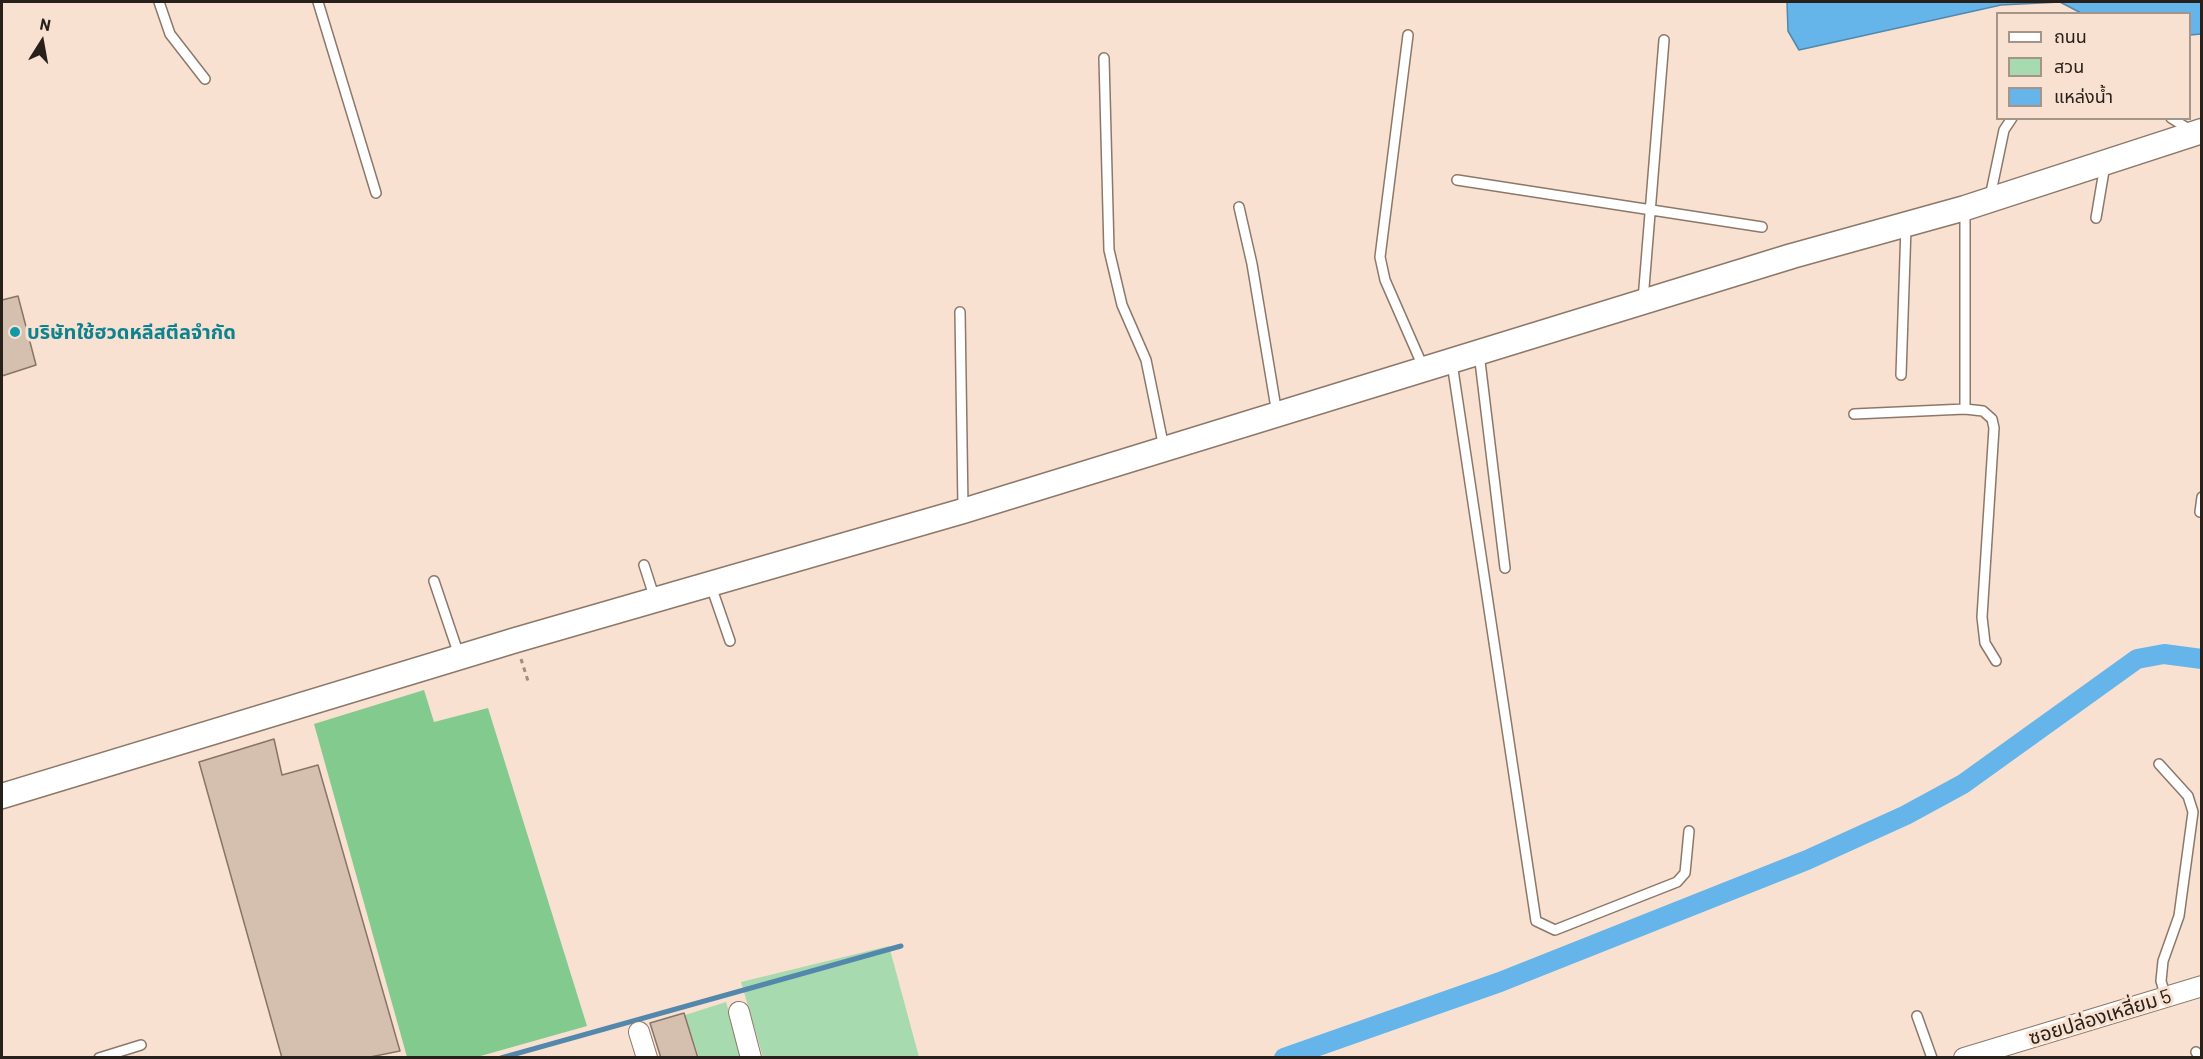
<!DOCTYPE html>
<meta charset="utf-8">
<style>
body{margin:0}
#map{position:relative;width:2203px;height:1059px;overflow:hidden;background:#f8e1d1;font-family:Barlow,"Noto Sans Thai",sans-serif}
canvas{display:block}
.frame{position:absolute;inset:0;border:3px solid #28201a;pointer-events:none}
.legend{position:absolute;left:1996px;top:12px;width:195px;height:108px;box-sizing:border-box;background:#f8e1d1;border:2px solid #a59488;margin:0;padding:8px 10px;list-style:none;font-size:18px;color:#28201a}
.legend li{display:flex;align-items:center;gap:12px;height:30px}
.legend b{width:30px;border:2px solid #a59488}
.north{position:absolute;left:12px;top:12px;width:60px;height:60px;-webkit-text-stroke:4px #f8e1d1;paint-order:stroke;rotate:11deg;font-size:16px;font-weight:700;line-height:24px;text-align:center;color:#28201a}
.north::after{content:'';display:block;margin:auto;width:21px;height:27px;background:#28201a;clip-path:polygon(50% 0,100% 100%,50% 72%,0 100%)}
</style>
<div id="map">
<canvas width="2203" height="1059"></canvas>
<div class="frame"></div>
<ul class="legend">
<li><b style="height:8px;background:#fff"></b>ถนน</li>
<li><b style="height:16px;background:#a8dab0"></b>สวน</li>
<li><b style="height:16px;background:#65b5ea"></b>แหล่งน้ำ</li>
</ul>
<div class="north">N</div>
</div>
<script>
const ctx = document.querySelector('canvas').getContext('2d');
ctx.lineJoin = 'round';
function paint(path, color) { ctx.fillStyle = color; ctx.fill(path, 'evenodd'); }
const poly = rows => new Path2D(rows.map(r => 'M' + r).join(''));
function stroke(path, color, width, dash) { ctx.strokeStyle = color; ctx.lineWidth = width; ctx.lineCap = dash ? 'butt' : 'round'; ctx.setLineDash(dash || []); ctx.stroke(path); }
function drawText(font, color, halo, rows, align = 'center') {
  ctx.font = font + ' Barlow,"Noto Sans Thai",sans-serif'; ctx.lineWidth = 6; ctx.setLineDash([]); ctx.textBaseline = 'middle'; ctx.strokeStyle = halo; ctx.fillStyle = color; for (const [text, x, y, turn = 0] of rows) {
    ctx.save(); ctx.translate(x, y); ctx.rotate((+turn || 0) * Math.PI / 180); ctx.textAlign = isNaN(turn) ? turn : align; if (halo) ctx.strokeText(text, 0, 0); ctx.fillText(text, 0, 0); ctx.restore();
  }
}
const green = poly([
 [889,946,919,1057,763,1057,741,982],
 [726,1002,742,1057,699,1057,685,1015]
]);
const forest = poly([
 [424,690,434,722,488,708,587,1026,477,1057,407,1057,314,724]
]);
const water = poly([
 [1787,2,2201,2,2201,34,2190,35,2190,14,2081,13,2060,2,2001,5,1799,50,1788,31,1787,2]
]);
const stream = poly([
 [501,1058,901,946]
]);
const canal = poly([
 [1284,1058,1500,982,1807,860,1906,815,1963,784,2137,659,2164,654,2202,659]
]);
const building = poly([
 [18,296,36,365,2,376,2,300,18,296],
 [274,739,282,775,318,765,400,1051,365,1058,282,1058,199,762,274,739],
 [684,1013,698,1058,661,1058,650,1023,684,1013]
]);
const path = poly([
 [521,659,528,681]
]);
const service = poly([
 [159,2,170,34,205,79],
 [318,2,376,193],
 [1408,35,1380,257,1385,280,1424,369],
 [1104,58,1109,250,1122,305,1146,360,1164,448],
 [2171,118,2192,131],
 [1457,180,1762,227],
 [1990,197,2004,130,2012,118],
 [1239,207,1252,264,1277,414],
 [2096,218,2105,165],
 [1643,300,1664,40],
 [960,312,963,508],
 [1479,353,1505,568],
 [1452,363,1536,921,1555,930,1677,882,1685,873,1689,831],
 [1901,375,1906,227],
 [1965,409,1983,411,1992,419,1994,428,1982,617,1985,643,1996,661],
 [1854,414,1965,409,1965,210],
 [2200,512,2202,497],
 [644,565,655,599],
 [434,581,459,655],
 [711,586,730,641],
 [2159,764,2188,796,2193,812,2179,916,2163,961,2161,981,2166,997],
 [1917,1016,1932,1058],
 [2196,1052,2200,1058],
 [99,1058,141,1045]
]);
const minor = poly([
 [739,1012,751,1058],
 [639,1032,647,1058],
 [1964,1058,2202,986]
]);
const tertiary = poly([
 [2,796,516,640,963,511,1792,256,1965,208,2202,131]
]);
const markers = [
 [15,332,6,"#0f9aa8"]
];
const cultureNames = [
 ["บริษัทใช้ฮวดหลีสตีลจำกัด",27,332]
];
const streetNames = [
 ["ซอยปล่องเหลี่ยม 5",2100,1017,-17]
];
paint(green, '#a8dab0');
paint(forest, '#83ca8f');
paint(water, '#65b5ea');
stroke(water, '#5388ac', 1.5);
stroke(stream, '#5388ac', 5);
stroke(canal, '#65b5ea', 20);
paint(building, '#d5c0b0');
stroke(building, '#887466', 1.5);
stroke(service, '#8c786a', 12);
stroke(minor, '#8c786a', 22);
stroke(tertiary, '#8c786a', 27);
stroke(path, '#9e8e82', 3, [4.5, 4.5]);
stroke(service, '#fff', 9);
stroke(minor, '#fff', 20);
stroke(tertiary, '#fff', 24);
for (const [x, y, r, color] of markers) { const dot = new Path2D(); dot.arc(x, y, r, 0, 2 * Math.PI); ctx.fillStyle = color; ctx.fill(dot); stroke(dot, '#f8e1d1', 2); }
drawText('bold 20px', '#0d838f', '#f8e1d1', cultureNames, 'left');
drawText('20px', '#28201a', '#f8e1d1', streetNames);
</script>
